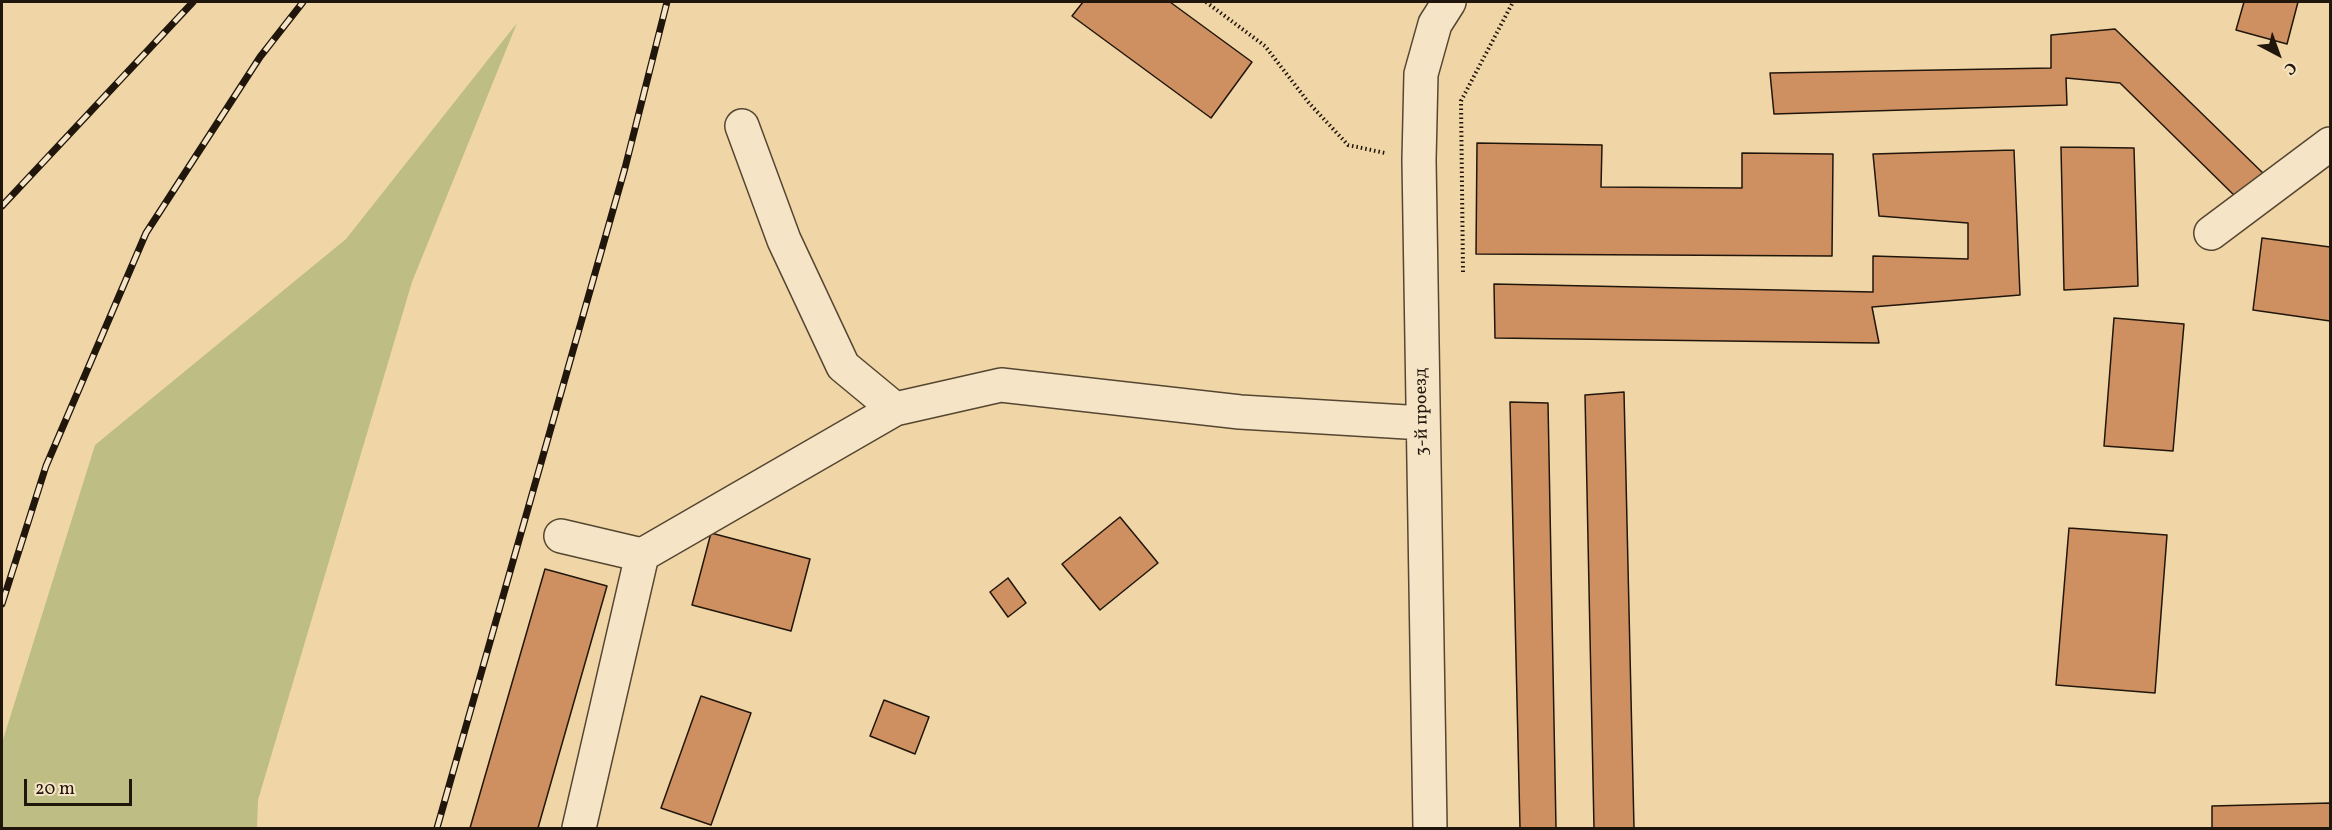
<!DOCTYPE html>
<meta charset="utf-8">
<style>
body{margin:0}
#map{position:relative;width:2332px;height:830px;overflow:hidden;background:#f0d6a6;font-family:Vollkorn,serif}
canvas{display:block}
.frame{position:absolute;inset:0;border:3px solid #21160c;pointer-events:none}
.north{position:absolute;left:2248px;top:24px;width:60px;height:60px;-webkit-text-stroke:4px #f5e4c5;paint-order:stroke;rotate:139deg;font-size:16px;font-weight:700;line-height:24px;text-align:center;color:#21160c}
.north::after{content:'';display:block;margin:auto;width:21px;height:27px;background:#21160c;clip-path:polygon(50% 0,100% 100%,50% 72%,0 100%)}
.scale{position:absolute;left:24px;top:779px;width:108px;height:27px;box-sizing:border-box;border:3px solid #21160c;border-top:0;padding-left:8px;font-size:18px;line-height:21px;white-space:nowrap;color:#21160c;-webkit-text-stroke:4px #f5e4c5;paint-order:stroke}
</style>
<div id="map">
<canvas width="2332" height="830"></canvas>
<div class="frame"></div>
<div class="north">С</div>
<div class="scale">20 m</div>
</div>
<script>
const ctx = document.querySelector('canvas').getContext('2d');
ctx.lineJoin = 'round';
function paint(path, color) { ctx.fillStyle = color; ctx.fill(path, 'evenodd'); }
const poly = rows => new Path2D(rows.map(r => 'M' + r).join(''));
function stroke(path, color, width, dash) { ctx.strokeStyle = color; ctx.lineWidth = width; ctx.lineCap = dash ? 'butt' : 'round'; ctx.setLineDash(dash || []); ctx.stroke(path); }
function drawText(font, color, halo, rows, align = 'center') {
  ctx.font = font + ' Vollkorn,serif'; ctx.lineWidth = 5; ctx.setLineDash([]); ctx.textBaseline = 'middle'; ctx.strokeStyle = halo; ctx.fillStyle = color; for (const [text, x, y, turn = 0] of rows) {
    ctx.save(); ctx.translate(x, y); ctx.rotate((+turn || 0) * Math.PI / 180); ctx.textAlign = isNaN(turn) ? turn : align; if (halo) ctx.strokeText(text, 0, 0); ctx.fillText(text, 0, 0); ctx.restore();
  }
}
const green = poly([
 [517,23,412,282,258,800,257,828,2,828,2,743,95,445,346,239]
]);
const building = poly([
 [1083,2,1170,2,1252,62,1211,118,1072,16,1083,2],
 [2244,2,2298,2,2287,44,2236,30,2244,2],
 [2115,29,2267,177,2240,201,2120,83,2066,78,2067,105,1774,114,1770,73,2051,68,2051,35,2115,29],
 [1477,143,1602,145,1601,187,1742,188,1742,153,1833,154,1832,256,1476,254,1477,143],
 [2061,147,2134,148,2138,286,2064,290,2061,147],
 [2014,150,2020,295,1872,307,1879,343,1495,338,1494,284,1873,292,1873,256,1968,259,1968,223,1879,216,1873,154,2014,150],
 [2262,238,2330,247,2330,321,2253,310,2262,238],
 [2114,318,2184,324,2173,451,2104,446,2114,318],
 [1624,392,1634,828,1594,828,1585,395,1624,392],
 [1510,402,1548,403,1556,828,1520,828,1510,402],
 [1120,517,1158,563,1100,610,1062,564,1120,517],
 [2069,528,2167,535,2155,693,2056,685,2069,528],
 [711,533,810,559,791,631,692,605,711,533],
 [545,569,607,586,538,828,470,828,545,569],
 [1008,578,1026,603,1008,617,990,592,1008,578],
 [701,696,751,713,711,825,661,808,701,696],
 [884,700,929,717,915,754,870,736,884,700],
 [2330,803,2330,828,2212,828,2212,806,2330,803]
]);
const path = poly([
 [1206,2,1265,46,1309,103,1348,145,1385,153],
 [1463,272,1461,101,1513,2]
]);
const minor = poly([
 [742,126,784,240,843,366,895,409,1001,385,1240,412,1423,423],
 [2211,233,2330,144],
 [561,536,642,555,895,409],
 [579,828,642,555],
 [1430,828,1419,160,1421,74,1435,24,1449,2]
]);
const rail = poly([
 [2,206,193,2],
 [2,604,46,466,146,233,260,57,303,2],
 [437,828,625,168,667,2]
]);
const streetNames = [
 ["3-й проезд",1423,412,-91]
];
paint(green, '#bdbd84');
paint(building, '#ce9061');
stroke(building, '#21160c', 1.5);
stroke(minor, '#554632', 36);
stroke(path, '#21160c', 4, [1.5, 3]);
stroke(minor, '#f5e4c5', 33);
stroke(rail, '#21160c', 7);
stroke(rail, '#f5e4c5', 4.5, [14]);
drawText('18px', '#21160c', '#f5e4c5', streetNames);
</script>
